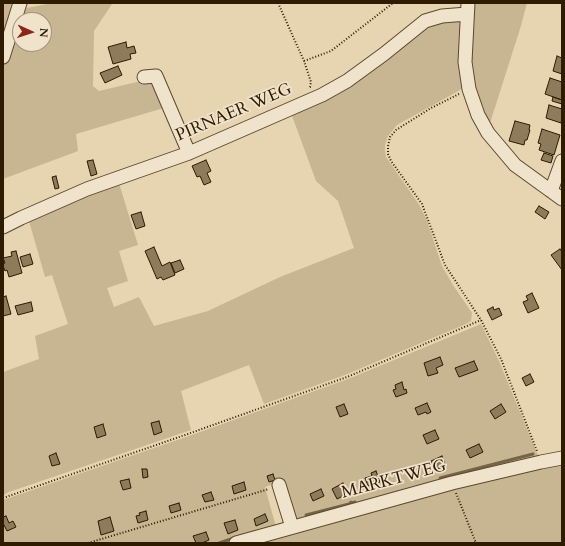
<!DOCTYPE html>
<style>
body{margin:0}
#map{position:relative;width:565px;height:546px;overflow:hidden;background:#e7d4b0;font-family:Cardo,serif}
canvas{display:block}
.frame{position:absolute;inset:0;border:4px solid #2e1b00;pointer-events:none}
.north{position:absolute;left:12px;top:12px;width:40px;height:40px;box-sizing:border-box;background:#efe3cc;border:1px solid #a2937a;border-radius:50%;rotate:93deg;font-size:11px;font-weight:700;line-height:16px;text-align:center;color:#2e1b00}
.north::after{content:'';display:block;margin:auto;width:14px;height:18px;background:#8f2418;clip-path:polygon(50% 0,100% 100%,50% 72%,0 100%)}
</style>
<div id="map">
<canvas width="565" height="546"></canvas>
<div class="frame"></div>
<div class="north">N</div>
</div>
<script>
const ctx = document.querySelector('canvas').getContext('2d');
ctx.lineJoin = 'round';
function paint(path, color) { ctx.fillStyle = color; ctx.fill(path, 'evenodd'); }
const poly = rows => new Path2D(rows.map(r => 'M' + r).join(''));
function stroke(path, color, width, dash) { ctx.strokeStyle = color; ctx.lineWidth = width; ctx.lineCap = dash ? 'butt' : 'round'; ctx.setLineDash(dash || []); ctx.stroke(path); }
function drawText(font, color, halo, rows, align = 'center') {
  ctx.font = font + ' Cardo,serif'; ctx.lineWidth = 3.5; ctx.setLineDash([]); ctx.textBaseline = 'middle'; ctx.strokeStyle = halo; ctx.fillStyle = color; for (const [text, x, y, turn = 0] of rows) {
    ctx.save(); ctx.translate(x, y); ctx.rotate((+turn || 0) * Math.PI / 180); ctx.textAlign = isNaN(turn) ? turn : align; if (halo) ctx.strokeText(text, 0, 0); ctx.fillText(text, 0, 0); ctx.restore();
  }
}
const green = poly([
 [3,3,18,3,3,49],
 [53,3,111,3,112,4,94,31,93,86,99,91,141,81,155,78,167,107,76,134,78,151,3,179,3,68,21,9],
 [20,20,44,20,44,44,20,44],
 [472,3,527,3,520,29,489,126,474,91,469,60],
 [459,19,462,22,463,87,460,90,397,125,388,136,385,145,385,151,386,157,420,206,426,218,442,266,453,285,472,313,471,321,466,324,345,375,264,404,249,365,181,391,191,430,9,492,3,495,3,372,39,359,35,336,68,324,52,275,45,277,29,221,118,180,138,245,119,251,128,281,107,288,114,307,139,297,154,326,208,311,280,277,354,248,338,201,316,181,291,113,425,25],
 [481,324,499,361,539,458,295,523,281,481,265,487,276,527,223,543,3,543,3,500,186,437,348,379],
 [562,460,562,543,247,543]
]);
const stream = poly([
 [440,478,533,454],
 [306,515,349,504,351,502,351,503,355,502],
 [219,543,234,538]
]);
const building = poly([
 [126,42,127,48,134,46,136,53,130,54,131,59,113,64,108,47,126,42],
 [557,56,562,58,562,74,553,71,557,56],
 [118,66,122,75,105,83,100,73,118,66],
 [550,78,562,82,562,100,545,94,550,78],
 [553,97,562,100,562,104,552,101,553,97],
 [549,105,562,109,562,118,561,123,546,118,549,105],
 [515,121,530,125,529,130,530,130,527,140,525,140,524,145,509,141,515,121],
 [542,129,560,135,554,155,539,150,541,144,538,143,542,129],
 [544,153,553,156,551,163,541,160,544,153],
 [93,160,97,174,91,176,87,161,93,160],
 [206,160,211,171,207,173,211,182,204,185,200,176,197,177,192,166,206,160],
 [56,176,59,188,55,189,52,177,56,176],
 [539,206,549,212,545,219,535,212,539,206],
 [141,212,145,226,136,229,131,215,141,212],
 [154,247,162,266,170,262,175,275,163,280,161,277,157,279,145,251,154,247],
 [560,249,562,252,562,270,551,255,560,249],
 [16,251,22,273,9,277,7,270,5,271,3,266,3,264,5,263,3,258,12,256,11,252,16,251],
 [30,254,33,264,23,267,20,257,30,254],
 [180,260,184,269,175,273,171,263,180,260],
 [532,293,539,308,528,313,523,302,528,300,526,296,532,293],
 [6,296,11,314,3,316,3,297,6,296],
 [31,302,33,311,18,315,15,306,31,302],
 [493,307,494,310,499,308,502,315,492,320,487,310,493,307],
 [440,357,443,365,436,368,438,373,428,376,424,363,440,357],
 [474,361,478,370,459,377,455,368,474,361],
 [530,374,534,382,526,386,522,378,530,374],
 [402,382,404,390,406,389,407,393,396,397,393,390,396,389,395,385,402,382],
 [427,403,431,412,427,414,426,412,418,415,415,408,427,403],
 [344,404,348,414,340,417,336,407,344,404],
 [501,404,506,412,495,419,490,411,501,404],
 [159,421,162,432,154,435,151,423,159,421],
 [103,424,106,435,97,438,94,427,103,424],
 [435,430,439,439,427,444,423,435,435,430],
 [479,444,483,452,470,458,466,450,479,444],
 [56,453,60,464,52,466,49,456,56,453],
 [442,456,446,466,434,470,431,461,442,456],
 [142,469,147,469,148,477,143,478,142,469],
 [376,471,380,482,368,486,365,478,372,476,371,473,376,471],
 [273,474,275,480,269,482,267,476,273,474],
 [129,479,131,488,123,490,120,481,129,479],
 [244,482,246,490,234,494,232,486,244,482],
 [343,483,347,490,344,491,345,495,337,499,332,489,343,483],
 [321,489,324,496,313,501,310,494,321,489],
 [211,492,214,500,205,502,202,495,211,492],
 [179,503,181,510,171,513,169,506,179,503],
 [146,511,148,520,138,523,136,516,140,515,139,513,146,511],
 [265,514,268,521,256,526,254,519,265,514],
 [6,516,9,523,13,521,16,527,7,531,3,523,3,517,6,516],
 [110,517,114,531,101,535,98,521,110,517],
 [235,520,238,530,228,534,224,523,235,520],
 [206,532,209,540,202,543,196,543,193,536,206,532]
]);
const path = poly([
 [278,3,304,61,311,82,310,87,308,88],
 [304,61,331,51,393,3],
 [459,94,431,108,396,130,390,137,388,146,388,154,391,161,422,204,445,265,481,320,501,359,537,451],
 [456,493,476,543],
 [3,498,185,435,347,377,481,320],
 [88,543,269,489]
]);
const minor = poly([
 [468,3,465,62,469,89,478,115,488,133,515,165,562,199],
 [3,57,20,3],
 [144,77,156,76,189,153],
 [551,191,562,161],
 [3,227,21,218,87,189,189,153,322,95,347,81,384,54,425,21,442,16,467,14],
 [279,485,292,527],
 [236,543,452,483,541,462,562,458]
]);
const streetNames = [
 ["PIRNAER WEG",234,113,-23],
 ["MARKTWEG",394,480,-15]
];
paint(green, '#c8b592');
stroke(stream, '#776446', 3);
paint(building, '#8e7b5c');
stroke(building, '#2e1b00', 1);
stroke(minor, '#5c492c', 15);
stroke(path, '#2e1b00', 2, [1, 2]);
stroke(minor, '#efe3cc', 13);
drawText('17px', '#2e1b00', '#efe3cc', streetNames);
</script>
